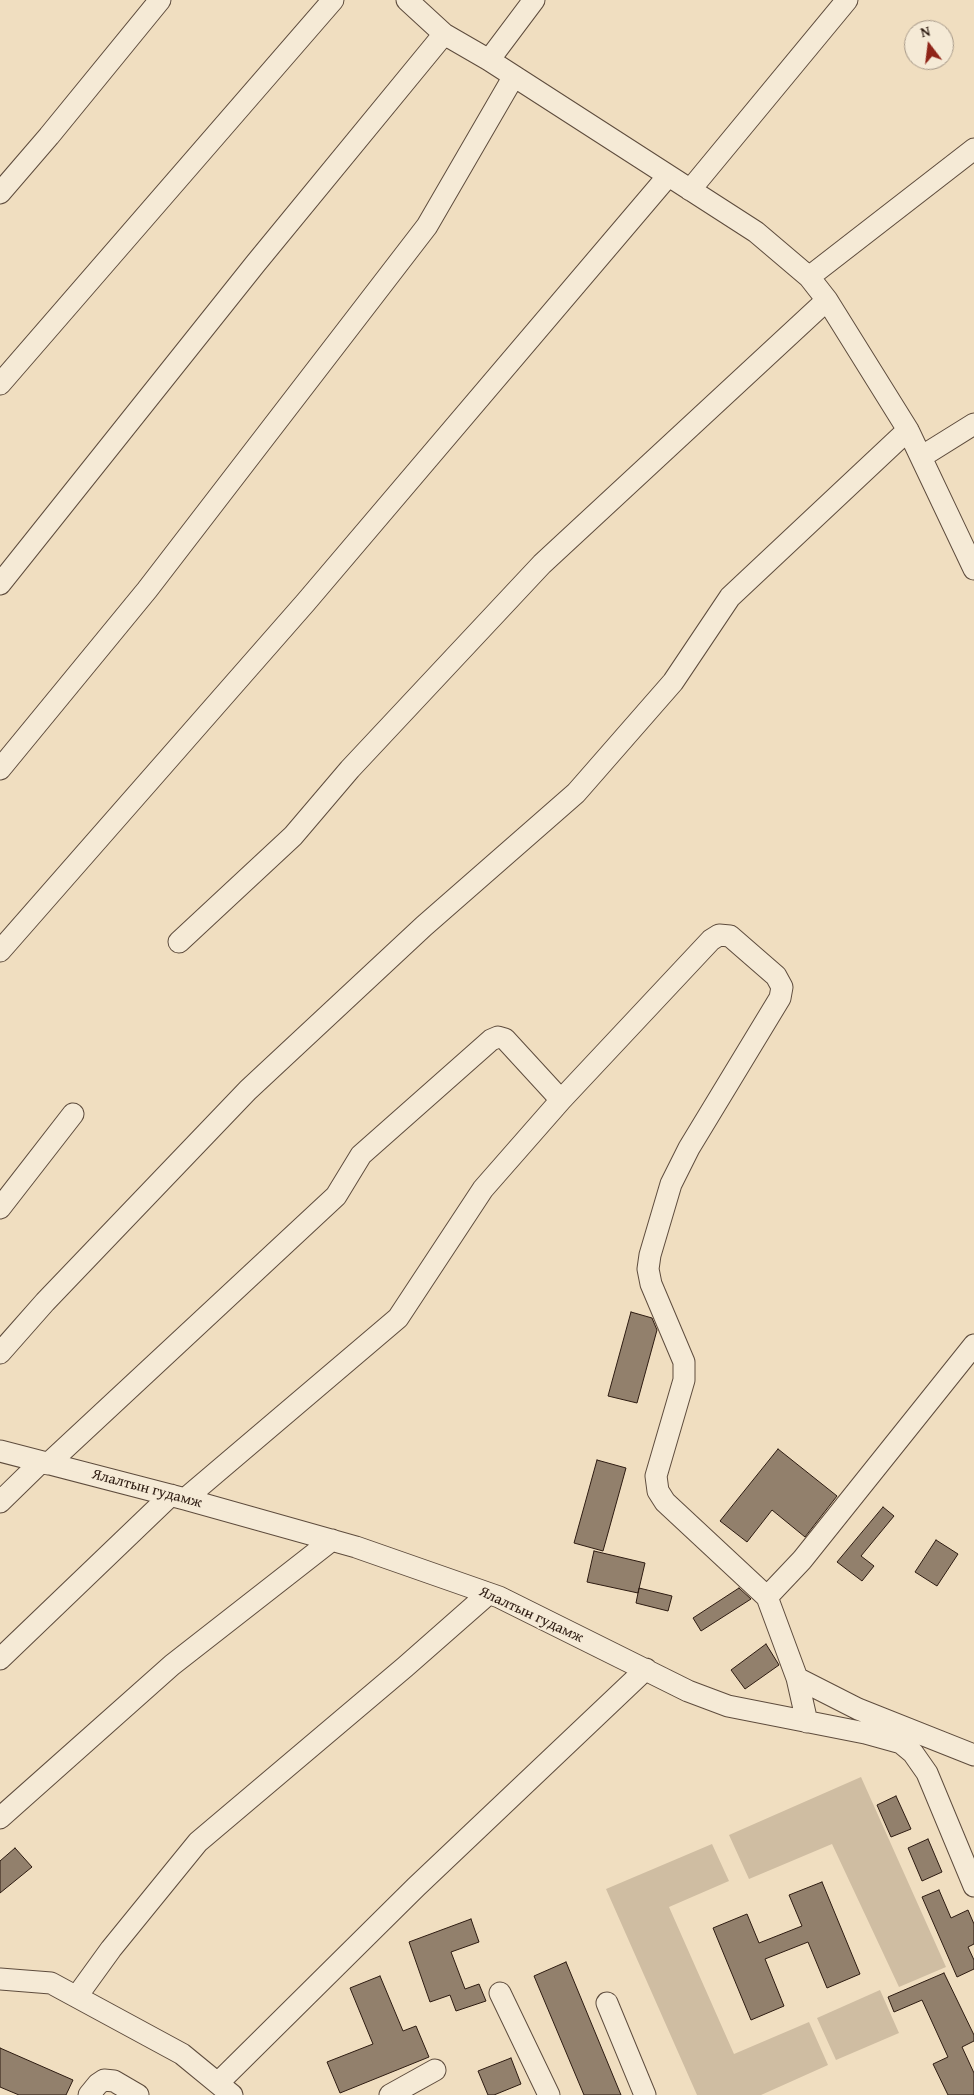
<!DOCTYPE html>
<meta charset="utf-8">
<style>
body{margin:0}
#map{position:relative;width:974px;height:2095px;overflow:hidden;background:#f0dec0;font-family:"Gentium Book Plus",serif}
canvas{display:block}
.north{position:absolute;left:904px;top:20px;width:50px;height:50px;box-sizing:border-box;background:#f5ead6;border:1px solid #a59787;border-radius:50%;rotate:345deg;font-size:14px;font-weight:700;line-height:20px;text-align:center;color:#2d1b11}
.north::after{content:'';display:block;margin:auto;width:18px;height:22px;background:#8f2418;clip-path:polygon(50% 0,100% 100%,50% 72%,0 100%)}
</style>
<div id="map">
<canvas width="974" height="2095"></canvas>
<div class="north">N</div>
</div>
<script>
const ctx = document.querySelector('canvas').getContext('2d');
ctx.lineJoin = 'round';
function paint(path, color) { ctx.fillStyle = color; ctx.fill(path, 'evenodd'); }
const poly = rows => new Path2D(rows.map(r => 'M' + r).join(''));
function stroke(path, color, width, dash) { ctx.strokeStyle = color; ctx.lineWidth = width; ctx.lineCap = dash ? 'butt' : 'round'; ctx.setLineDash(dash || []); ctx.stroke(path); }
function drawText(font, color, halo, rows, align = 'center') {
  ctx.font = font + ' "Gentium Book Plus",serif'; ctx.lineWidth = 4; ctx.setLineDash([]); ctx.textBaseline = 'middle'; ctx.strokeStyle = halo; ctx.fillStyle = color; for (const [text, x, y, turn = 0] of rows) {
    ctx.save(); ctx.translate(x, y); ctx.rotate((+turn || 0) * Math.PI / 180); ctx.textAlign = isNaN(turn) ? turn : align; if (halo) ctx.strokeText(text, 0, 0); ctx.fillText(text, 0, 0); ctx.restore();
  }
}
const green = poly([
 [861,1777,946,1967,899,1987,832,1844,749,1879,729,1835],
 [712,1844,729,1881,669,1907,734,2054,809,2022,828,2065,761,2095,697,2095,606,1889],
 [880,1990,899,2033,836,2060,817,2018]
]);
const building = poly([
 [631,1312,652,1318,657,1330,637,1403,608,1396,631,1312],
 [778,1449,837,1496,805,1537,772,1510,747,1542,720,1521,778,1449],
 [597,1460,626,1468,603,1551,574,1543,597,1460],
 [883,1507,894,1516,861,1556,874,1566,862,1581,837,1562,883,1507],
 [936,1540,958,1554,937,1586,915,1572,936,1540],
 [594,1551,645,1563,638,1593,639,1588,672,1596,668,1611,636,1603,638,1593,587,1582,594,1551],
 [739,1588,751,1599,701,1631,693,1618,739,1588],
 [766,1644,779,1665,745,1689,731,1670,766,1644],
 [896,1796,911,1829,891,1837,877,1805,896,1796],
 [928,1839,942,1872,922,1881,908,1848,928,1839],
 [15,1848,32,1867,0,1893,0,1861,15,1848],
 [822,1882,860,1974,827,1988,808,1942,765,1959,784,2006,751,2020,713,1928,747,1914,759,1943,802,1926,789,1895,822,1882],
 [939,1890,951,1918,968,1910,974,1924,974,1944,968,1947,974,1960,974,1969,957,1977,922,1897,939,1890],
 [471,1919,479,1942,451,1952,465,1989,479,1984,486,2001,456,2011,450,1995,430,2002,409,1942,471,1919],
 [566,1962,621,2095,584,2095,534,1976,566,1962],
 [944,1973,974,2035,974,2041,962,2047,974,2073,974,2095,948,2095,933,2064,948,2057,922,2000,894,2012,888,1997,944,1973],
 [380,1976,403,2031,416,2026,429,2057,340,2093,327,2062,373,2044,350,1988,380,1976],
 [0,2048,73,2080,66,2095,19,2095,0,2087,0,2048],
 [511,2058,521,2084,494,2095,488,2095,478,2071,511,2058]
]);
const minor = poly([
 [407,0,444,34,489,60,756,232,809,277,827,300,908,430,974,569],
 [489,60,534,0],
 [690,190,847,0],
 [0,193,49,136,160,0],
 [809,277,974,149],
 [0,384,333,0],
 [921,457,974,424],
 [0,584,256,263,444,34],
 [0,769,147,590,427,226,514,76],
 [179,942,293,836,350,769,542,564,827,300],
 [0,951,306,602,668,176],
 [0,1208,73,1114],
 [0,1353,45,1302,248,1090,424,926,576,793,673,682,730,597,908,430],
 [0,1451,185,1499,356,1547,499,1597,688,1691,728,1706,865,1733,901,1743,913,1753,927,1773,974,1886],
 [48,1464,336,1196,361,1155,491,1040,498,1037,505,1039,561,1100],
 [185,1499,398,1318,483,1189,561,1100,711,940,719,935,730,936,776,976,782,987,780,998,689,1148,671,1184,650,1255,648,1269,651,1284,684,1362,684,1380,656,1476,658,1491,665,1502,767,1597],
 [0,1502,41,1462],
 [0,1659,171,1495],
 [797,1678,858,1709,974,1755],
 [807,1722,797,1678,767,1597,802,1560,974,1345],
 [0,1818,172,1665,332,1540],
 [0,1979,51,1983,182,2054,232,2095],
 [500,1993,549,2095],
 [77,1996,111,1949,198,1842,405,1667,488,1594],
 [607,2003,645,2095],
 [218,2083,416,1887,646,1669],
 [89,2095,98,2084,104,2080,114,2081,138,2095],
 [390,2095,435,2070]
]);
const streetNames = [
 ["Ялалтын гудамж",147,1489,15],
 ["Ялалтын гудамж",531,1615,25]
];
paint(green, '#cfbda2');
paint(building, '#92806c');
stroke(building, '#2d1b11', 1);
stroke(minor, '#5e4c3d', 23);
stroke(minor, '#f5ead6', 21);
drawText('15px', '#2d1b11', '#f5ead6', streetNames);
</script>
